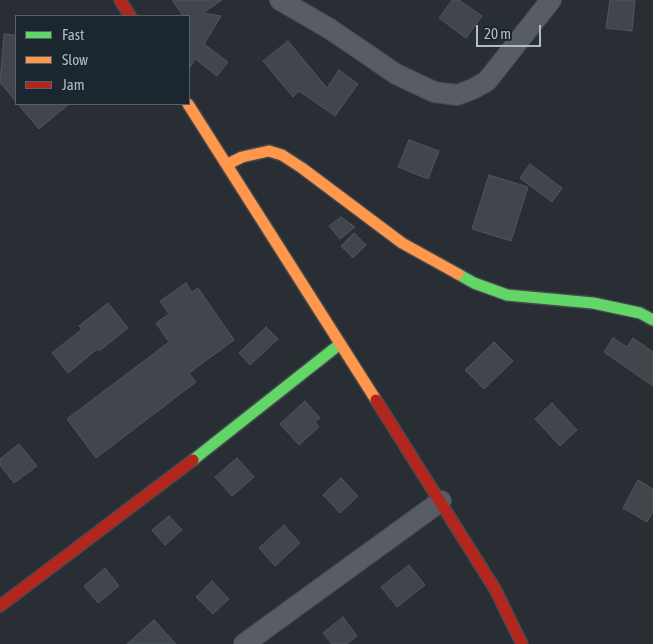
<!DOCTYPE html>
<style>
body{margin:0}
#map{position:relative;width:653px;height:644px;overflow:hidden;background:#282e34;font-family:"Asap Condensed",sans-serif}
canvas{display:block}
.legend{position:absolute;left:15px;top:15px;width:175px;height:90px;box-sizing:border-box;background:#1c262e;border:1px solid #58626b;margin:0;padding:6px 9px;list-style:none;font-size:15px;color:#b1bcc6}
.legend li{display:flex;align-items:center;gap:10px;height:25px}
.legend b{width:25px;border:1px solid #58626b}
.scale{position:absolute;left:476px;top:25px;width:65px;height:22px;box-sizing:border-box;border:2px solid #b1bcc6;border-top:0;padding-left:6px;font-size:15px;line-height:18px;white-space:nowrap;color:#b1bcc6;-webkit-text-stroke:4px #1c262e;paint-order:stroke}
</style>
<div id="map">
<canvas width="653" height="644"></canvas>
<ul class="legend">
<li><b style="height:6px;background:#63d668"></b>Fast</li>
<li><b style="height:6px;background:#ff974d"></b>Slow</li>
<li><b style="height:6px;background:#b3261e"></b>Jam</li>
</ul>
<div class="scale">20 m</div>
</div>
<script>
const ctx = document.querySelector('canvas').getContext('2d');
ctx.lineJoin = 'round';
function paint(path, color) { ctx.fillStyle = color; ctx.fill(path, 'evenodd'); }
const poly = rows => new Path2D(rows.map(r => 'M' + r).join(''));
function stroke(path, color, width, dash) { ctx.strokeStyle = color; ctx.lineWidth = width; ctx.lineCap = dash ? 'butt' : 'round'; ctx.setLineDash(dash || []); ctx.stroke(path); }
const building = poly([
 [172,0,222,0,203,13,221,16,204,44,228,62,217,76,195,59,189,69,189,16,183,16,172,0],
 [452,0,459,0,482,16,466,38,439,18,452,0],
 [610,0,635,0,632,31,606,28,610,0],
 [4,34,16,35,16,102,0,82,4,34],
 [288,41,327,88,339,70,358,84,335,116,299,91,293,97,263,61,288,41],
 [18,104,69,104,39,129,18,104],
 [409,140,439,151,428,179,398,167,409,140],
 [530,164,562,188,552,202,520,178,530,164],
 [489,175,528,187,511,241,472,229,489,175],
 [341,217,355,227,340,239,329,226,341,217],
 [354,233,366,245,353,258,341,246,354,233],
 [186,283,192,292,198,288,234,340,189,373,196,382,96,458,67,419,169,342,156,323,169,314,160,301,186,283],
 [108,303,128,328,99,351,97,349,68,373,52,353,82,329,79,326,108,303],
 [266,327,278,339,250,365,239,353,266,327],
 [613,338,627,347,633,338,653,352,653,386,604,352,613,338],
 [494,342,513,361,484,389,465,370,494,342],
 [305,401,320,418,315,422,319,427,299,445,280,424,305,401],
 [552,403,577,430,560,446,535,419,552,403],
 [19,444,37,466,14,483,0,465,0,459,19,444],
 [237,458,254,477,232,496,215,477,237,458],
 [341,478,358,496,340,513,323,495,341,478],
 [638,480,653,489,653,512,647,522,623,508,638,480],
 [169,516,182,530,165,545,152,530,169,516],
 [284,525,300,543,275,566,259,548,284,525],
 [409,565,425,585,397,607,381,587,409,565],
 [105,568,119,586,98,603,84,586,105,568],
 [212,581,229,599,213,614,196,597,212,581],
 [343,617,357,636,347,644,332,644,323,633,343,617],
 [154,620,176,644,127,644,154,620]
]);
const street = poly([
 [280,0,330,29,396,74,434,92,457,95,473,89,487,81,551,0],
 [244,644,441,501]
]);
const fast = poly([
 [458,274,474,283,507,295,593,303,640,313,653,320],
 [193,460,340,344]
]);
const slow = poly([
 [188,104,376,400],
 [228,164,242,157,269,151,282,155,302,168,402,243,458,274]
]);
const jam = poly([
 [120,0,130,16],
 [376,400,495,589,522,644],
 [0,606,193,460]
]);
paint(building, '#40464b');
stroke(building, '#4f565c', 1);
stroke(street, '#464a4f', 22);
stroke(fast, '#464a4f', 14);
stroke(slow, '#464a4f', 14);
stroke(jam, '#464a4f', 14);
stroke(street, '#575d63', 20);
stroke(fast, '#63d668', 11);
stroke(slow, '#ff974d', 11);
stroke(jam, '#b3261e', 11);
</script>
